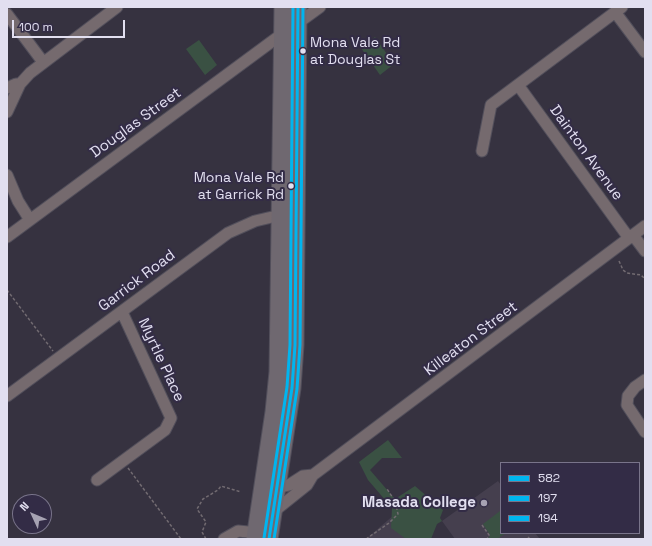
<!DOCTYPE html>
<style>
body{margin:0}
#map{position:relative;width:652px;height:546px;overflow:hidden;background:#363240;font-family:"Space Grotesk",sans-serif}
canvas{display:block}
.frame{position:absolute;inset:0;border:8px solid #e2dff0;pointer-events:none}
.legend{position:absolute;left:500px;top:462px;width:140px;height:72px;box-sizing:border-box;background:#332c46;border:1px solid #79748a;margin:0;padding:5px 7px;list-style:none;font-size:12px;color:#e2dff0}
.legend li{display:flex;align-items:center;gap:8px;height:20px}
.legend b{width:20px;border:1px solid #79748a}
.north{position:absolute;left:12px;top:494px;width:40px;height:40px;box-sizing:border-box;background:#332c46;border:1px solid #79748a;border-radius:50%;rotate:314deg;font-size:11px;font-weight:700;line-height:16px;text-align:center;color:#e2dff0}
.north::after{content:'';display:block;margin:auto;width:14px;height:18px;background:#a6a2b2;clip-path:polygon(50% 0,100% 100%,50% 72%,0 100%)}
.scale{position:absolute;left:12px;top:20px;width:113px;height:18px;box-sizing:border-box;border:2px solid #e2dff0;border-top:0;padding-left:5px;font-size:12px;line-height:14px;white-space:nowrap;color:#e2dff0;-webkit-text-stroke:3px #332c46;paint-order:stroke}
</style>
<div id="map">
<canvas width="652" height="546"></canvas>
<div class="frame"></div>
<ul class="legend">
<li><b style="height:5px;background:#00b5ef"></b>582</li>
<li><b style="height:5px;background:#00b5ef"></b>197</li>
<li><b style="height:5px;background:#00b5ef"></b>194</li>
</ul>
<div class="north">N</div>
<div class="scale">100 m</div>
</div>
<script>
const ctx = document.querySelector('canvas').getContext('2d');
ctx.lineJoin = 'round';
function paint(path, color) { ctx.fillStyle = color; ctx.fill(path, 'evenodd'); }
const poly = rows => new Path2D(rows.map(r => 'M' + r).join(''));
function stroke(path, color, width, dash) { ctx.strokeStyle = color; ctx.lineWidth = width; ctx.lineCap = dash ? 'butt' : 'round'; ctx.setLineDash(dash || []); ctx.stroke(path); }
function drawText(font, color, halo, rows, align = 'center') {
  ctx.font = font + ' "Space Grotesk",sans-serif'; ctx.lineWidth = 4; ctx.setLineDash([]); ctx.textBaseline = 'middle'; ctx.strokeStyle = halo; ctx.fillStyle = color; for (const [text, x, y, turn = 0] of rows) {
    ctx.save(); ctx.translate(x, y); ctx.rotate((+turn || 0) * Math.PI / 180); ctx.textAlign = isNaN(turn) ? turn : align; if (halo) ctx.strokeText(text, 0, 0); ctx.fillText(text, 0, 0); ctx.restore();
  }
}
const commercial = poly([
 [498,481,501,485,501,533,535,533,540,539,455,539,442,521],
 [395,514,413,539,366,539]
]);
const green = poly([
 [375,37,394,64,380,75,361,48],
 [199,40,217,65,205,75,186,49],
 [388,440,402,458,382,458,370,470,395,499,415,486,443,510,440,518,442,521,437,524,431,539,406,539,391,528,392,508,368,480,359,462],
 [500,511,501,533,506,533,497,539,488,539,490,535,483,524]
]);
const path = poly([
 [619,261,623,270,627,273,641,275,645,279],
 [7,290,53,351],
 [128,468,181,539],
 [482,525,489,535,487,539],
 [528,537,530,539],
 [206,539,202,532,206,522,197,509,203,499,218,490,221,486,241,492],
 [366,539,389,523,398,514,395,501,387,489,388,488]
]);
const minor = poly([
 [615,12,645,52],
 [7,14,43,62],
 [298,23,320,7],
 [518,85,626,234,636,239,645,251],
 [7,88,16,84,20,84],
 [7,112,20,84,30,73,117,7],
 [482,151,491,105,622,7],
 [7,175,18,201,30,220],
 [7,237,282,34],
 [645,380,635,387,628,396,627,405,645,432],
 [7,396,228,233,255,221,285,214],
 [97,480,165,430,171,418,122,312],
 [277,488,289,485,303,476,313,475],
 [272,513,307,485,313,475,645,226],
 [224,539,238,531,259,533,262,531]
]);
const highway = poly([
 [255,539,274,412,278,372,283,7],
 [269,539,292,388,295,345,298,7]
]);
const bus1 = poly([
 [269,539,292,388,295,345,298,7]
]);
const bus2 = poly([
 [274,539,297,389,300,345,303,7]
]);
const bus3 = poly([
 [264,538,287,387,290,345,293,7]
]);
const markers = [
 [303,51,3.5,"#e2dff0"],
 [291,186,3.5,"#e2dff0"],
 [484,503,4,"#a6a2b2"]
];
const busNames = [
 ["Mona Vale Rd",310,43],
 ["at Douglas St",310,60],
 ["Mona Vale Rd",284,178,"right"],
 ["at Garrick Rd",284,195,"right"]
];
const streetNames = [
 ["Douglas Street",136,123,-36],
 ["Dainton Avenue",586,153,54],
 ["Garrick Road",137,281,-37],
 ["Killeaton Street",471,339,-37],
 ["Myrtle Place",161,360,65]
];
const poiNames = [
 ["Masada College",476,503]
];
paint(commercial, '#453f4e');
paint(green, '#3a5143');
stroke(minor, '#524f5b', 13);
stroke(highway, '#524f5b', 19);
stroke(path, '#726b71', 1.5, [3, 2]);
stroke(minor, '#756a6e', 11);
stroke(highway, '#6f6870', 17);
stroke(bus1, '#00b5ef', 3);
stroke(bus2, '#00b5ef', 3);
stroke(bus3, '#00b5ef', 3);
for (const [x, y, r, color] of markers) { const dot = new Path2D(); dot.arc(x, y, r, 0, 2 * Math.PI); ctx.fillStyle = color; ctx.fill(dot); stroke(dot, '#332c46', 1.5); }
drawText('14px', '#e2dff0', '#332c46', busNames, 'left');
drawText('15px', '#e2dff0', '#332c46', streetNames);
drawText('bold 15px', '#e2dff0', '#332c46', poiNames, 'right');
</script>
